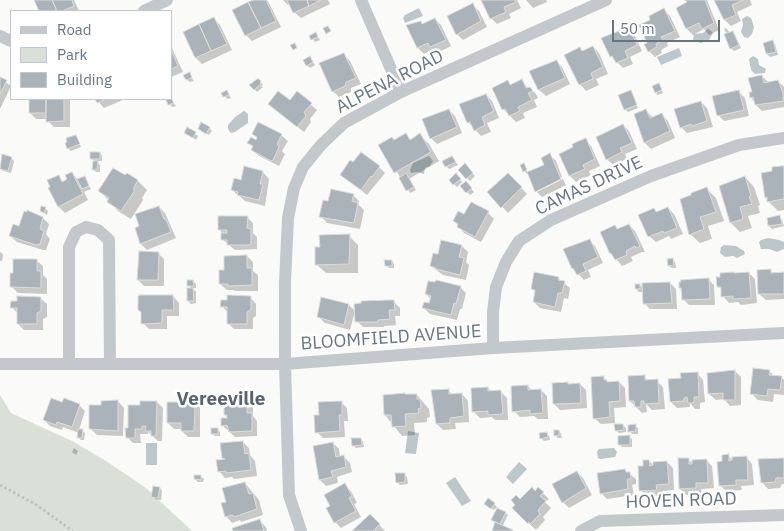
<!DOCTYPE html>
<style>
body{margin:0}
#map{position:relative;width:784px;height:531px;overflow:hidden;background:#fafaf8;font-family:"IBM Plex Sans",sans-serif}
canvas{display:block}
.legend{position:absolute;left:10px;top:10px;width:162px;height:90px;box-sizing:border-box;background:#fff;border:1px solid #c1c8cd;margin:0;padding:6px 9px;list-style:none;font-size:15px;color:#657683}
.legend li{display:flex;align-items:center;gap:10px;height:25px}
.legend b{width:25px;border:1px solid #c1c8cd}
.scale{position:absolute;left:612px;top:20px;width:108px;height:22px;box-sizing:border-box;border:2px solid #657683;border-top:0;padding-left:6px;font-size:15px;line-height:18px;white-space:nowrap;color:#657683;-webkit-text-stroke:4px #fff;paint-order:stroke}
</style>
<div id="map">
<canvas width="784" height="531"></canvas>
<ul class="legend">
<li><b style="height:6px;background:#c3c8cc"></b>Road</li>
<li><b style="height:14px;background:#dadfd7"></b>Park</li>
<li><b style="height:14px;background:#aab3b9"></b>Building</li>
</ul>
<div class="scale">50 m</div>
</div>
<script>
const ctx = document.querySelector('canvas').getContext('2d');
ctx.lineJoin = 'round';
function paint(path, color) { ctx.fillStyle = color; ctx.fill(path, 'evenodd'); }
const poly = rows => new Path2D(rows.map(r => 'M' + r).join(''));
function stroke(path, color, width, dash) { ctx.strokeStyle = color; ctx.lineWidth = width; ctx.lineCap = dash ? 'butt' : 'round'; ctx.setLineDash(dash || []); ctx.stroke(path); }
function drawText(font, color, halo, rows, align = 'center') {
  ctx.font = font + ' "IBM Plex Sans",sans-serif'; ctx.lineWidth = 5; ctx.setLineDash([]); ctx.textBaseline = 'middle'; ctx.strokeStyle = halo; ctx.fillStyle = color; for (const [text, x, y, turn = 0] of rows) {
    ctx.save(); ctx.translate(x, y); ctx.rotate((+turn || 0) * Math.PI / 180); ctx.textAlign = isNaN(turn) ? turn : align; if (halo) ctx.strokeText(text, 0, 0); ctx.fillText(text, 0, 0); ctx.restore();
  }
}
const green = poly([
 [0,395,11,413,74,442,106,461,146,488,192,531,0,531]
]);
const water = poly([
 [419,8,423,16,405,23,403,18,405,15],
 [747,16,751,18,754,27,752,34,748,38,744,37,741,32,743,25,742,19],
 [708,29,710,30,713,33,709,40,701,43,693,40,694,34,703,33],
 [679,48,682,56,661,65,657,57],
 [753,56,758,59,759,65,766,69,765,73,755,74,751,70,749,59],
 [244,111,248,114,248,123,235,132,231,133,228,129,228,125,235,117],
 [429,156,433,161,430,166,425,168,424,174,417,172,411,173,410,170,413,163],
 [768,238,779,240,784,242,784,249,777,252,769,249,761,249,759,242,761,240],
 [724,245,736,246,744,251,745,254,737,258,733,256,725,257,720,253,721,247],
 [408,431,419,433,416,454,405,453],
 [146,443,157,443,157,465,146,465],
 [614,448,617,452,615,457,600,459,598,458,597,452,599,449],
 [519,462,527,469,513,484,506,477],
 [455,477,471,501,462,506,446,483]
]);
const shadow = poly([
 [35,0,74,0,79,11,40,11],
 [256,0,267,0,269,3,281,27,252,41,246,35],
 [283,0,328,0,330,4,301,18,294,12,290,4,288,5],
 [483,0,517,0,521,8,509,14,511,18,497,24,491,18],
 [526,0,546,0,547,2,533,8],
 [687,0,707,0,719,30,709,35,704,29,693,35,687,29,677,8,688,3],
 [716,0,750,0,752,5,737,12,741,21,731,26,725,20],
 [472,5,479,11,487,27,463,40,457,34],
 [664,10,670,16,680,37,667,43,668,46,661,50,662,53,655,57,649,51,652,20],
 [214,19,220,25,232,50,202,64,196,58,185,32],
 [435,19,441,25,451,46,437,53,434,49,424,54,418,48,408,26,420,22,423,25],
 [628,28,634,34,642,51,630,57,633,64,623,68,611,56],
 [726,28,730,33,732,32,735,35,741,48,734,51,731,48,727,34,724,29],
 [316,34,320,40,315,42,311,36],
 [772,42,775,44,778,55,770,57,767,54,764,44],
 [171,46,183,72,171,77],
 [593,47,599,53,608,74,596,79,599,85,586,91,580,84,583,52],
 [344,55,350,61,361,84,351,88,351,92,339,97,333,91,321,64],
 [310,58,315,65,310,68,307,65],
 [556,61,562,67,570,84,546,96,539,90,531,71],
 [189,74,194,81,190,82,187,80],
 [762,76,768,82,778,81,784,87,784,107,762,111,756,105,751,97],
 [0,78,11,86,0,109],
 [259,80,263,85,261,86,263,87,257,92,251,85],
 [521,81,529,89,530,88,536,94,538,98,534,100,537,107,523,113,525,118,516,122,503,109,508,82,511,85],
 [659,85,663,93,658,95,656,93],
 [630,91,638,108,628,112,625,109],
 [738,91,745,98,749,116,724,121,718,115],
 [227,92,231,98,227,99,223,93],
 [297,93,317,110,310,119,311,122,304,132,276,110,290,102],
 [486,95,492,101,499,118,487,123,491,132,481,136,468,122],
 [30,99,70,99,70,127,54,127,48,121,48,119,36,119,30,113],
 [96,99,125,99,104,108],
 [171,99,176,106,172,107,167,100],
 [701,102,707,108,713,127,687,133,681,127],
 [449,110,455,116,462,133,437,144,431,138],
 [646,110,653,118,662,115,668,121,675,138,651,149,645,143,635,114],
 [623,125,629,131,637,149,625,154,627,159,613,165,607,159],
 [209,128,212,131,209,135,202,131],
 [188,129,198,136,196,140,186,133],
 [253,134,281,135,288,141,282,151,285,154,279,166,259,156,252,150,254,148,249,143,257,141,258,139],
 [406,135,411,140,420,135,429,144,439,161,409,179,416,190,410,193,380,145,395,141],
 [76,136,81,147,71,151,68,148],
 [585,140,591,146,600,166,589,171,591,175,576,182,570,176,561,154],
 [100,153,102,156,102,161,96,161,100,165,100,172,96,172,94,170,94,161,91,158],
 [550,155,556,161,562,177,537,189,537,192,529,173,527,174,521,166,523,165,528,173,546,165],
 [452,157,458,165,449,169,446,166],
 [11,158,14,161,11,173,3,171,0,168],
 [353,163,379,167,385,173,367,195,342,175],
 [465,165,475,176,470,181,460,170],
 [784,167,784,210,778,211,769,202,766,197,774,172],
 [245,168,263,172,269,179,265,206,245,201,232,190,241,181],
 [72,173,78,180,84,177,91,189,84,192,88,200,65,213,59,207,50,189,58,177,64,182,69,180],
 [127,175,138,181,147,190,142,198,143,200,131,219,118,211,100,191],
 [456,175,462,182,457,187,450,180],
 [745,177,754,187,760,205,758,206,760,213,748,216,752,228,740,232,731,223],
 [563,179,566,185,542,197,537,192],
 [514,180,527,194,508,213,489,192],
 [466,183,474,192,470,195,462,186],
 [707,189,716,198,724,221,708,226,712,239,700,243,690,234],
 [353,195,359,201,358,204,364,210,360,229,327,223,321,216,329,203],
 [159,207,165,213,176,238,147,250,141,244,136,228,141,227],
 [45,208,48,211,47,215,41,211],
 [668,208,674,214,683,234,671,239,669,236,656,242,649,236,654,209,657,213],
 [488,213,494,219,481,242,464,233,454,221,464,216],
 [247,217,253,223,253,233,257,237,257,249,235,250,222,239,222,233,219,229],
 [779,217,782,220,784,226,772,229,769,226,768,219],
 [43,218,49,224,46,234,50,239,46,250,43,250,17,242,10,236,20,228],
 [629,225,635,231,645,252,642,252,631,257,633,261,622,266,611,253,615,226,618,230],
 [349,236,358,245,358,273,326,273,316,264,321,248],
 [589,240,595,246,603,263,588,270,591,277,584,280,573,268],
 [462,246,468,252,466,262,469,265,466,280,443,275,431,266,439,256],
 [0,252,3,254,2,261,0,261],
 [158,253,164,259,164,286,144,286,138,280],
 [247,256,253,262,253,271,258,275,258,291,235,291,233,290,227,290,220,284,225,271],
 [36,260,43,266,43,275,47,279,47,294,18,293,12,287],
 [672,260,675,262,676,268,672,268,669,266],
 [392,261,394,264,394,268,389,268,386,265],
 [770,270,774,274,784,274,784,299,766,300,759,294],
 [749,273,755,279,757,303,741,305,738,302,729,303,723,296,722,290,718,286],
 [558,278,570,288,568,299,564,298,561,312,540,308,534,302,536,292,532,289],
 [708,279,714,285,715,305,689,305,683,299,682,290,680,287],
 [193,281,196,284,196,288,192,288,196,292,196,303,191,304,188,301,192,289,189,286],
 [670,283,676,289,677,309,650,309,644,303,644,292,639,292,636,289,640,285,644,289],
 [460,287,466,293,462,309,460,309,457,320,430,314,424,308,430,305,431,299,426,294],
 [173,296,179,303,179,316,167,316,167,329,149,329,143,323],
 [250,297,256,304,256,316,253,318,253,329,234,329,228,323,228,313,222,306],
 [40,298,47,304,47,317,43,319,43,330,24,330,18,324,18,314,12,307],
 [394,302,400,308,400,316,395,316,396,325,384,326,384,327,363,327,357,321,362,304],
 [349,305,355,311,350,330,325,323,318,316],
 [735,371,741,377,741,405,730,406,724,399,716,400,709,394],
 [769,371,774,376,781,377,784,380,784,395,774,394,773,402,758,400,752,394],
 [697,373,703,380,705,402,700,403,700,409,695,409,690,403,690,407,677,408,671,402,682,379],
 [603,377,609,383,619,382,625,388,626,407,614,408,615,423,601,424,594,418],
 [644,377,649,381,657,381,663,387,665,409,652,410,646,404,647,412,642,413,630,401],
 [553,384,580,384,586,390,587,408,560,410,554,404],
 [528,386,532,391,541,390,547,396,548,419,538,419,534,416,520,417,514,411],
 [488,388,492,392,501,392,507,398,508,420,495,420,492,417,480,418,474,412],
 [448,390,453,395,462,394,468,401,469,422,455,423,456,429,443,430,437,424,433,391],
 [406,395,417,395,429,409,430,417,427,418,427,422,414,423,415,435,402,436,385,415],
 [194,400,200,406,200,437,188,437,182,431,182,429,174,429,168,423,180,403],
 [118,401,124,408,123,436,97,435,90,428,102,406],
 [157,402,163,408,162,441,158,441,148,432,148,434,140,434,141,443,133,443,127,437,129,430],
 [247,402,253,408,253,416,257,421,257,436,235,437,222,425,230,420,225,415],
 [341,402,347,408,348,421,344,421,345,437,323,438,317,432,320,416],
 [63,404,79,405,85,411,79,430,82,431,85,433,84,440,81,440,78,437,79,433,63,427,62,430,50,426,44,420],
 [623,425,626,428,626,432,619,433,616,430],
 [635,426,638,428,638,434,632,434,630,431],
 [217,429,220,432,220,436,215,436,212,434],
 [559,431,561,434,562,438,558,438,555,435],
 [547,433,549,436,550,440,544,441,541,438],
 [629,437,632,439,632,447,622,447,620,445],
 [360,439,363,442,364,447,356,448,353,445],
 [243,442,249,448,250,455,255,461,257,476,234,479,232,477,225,478,219,471,226,460,223,457],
 [333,443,339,449,340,457,344,457,350,463,352,472,337,477,338,483,326,486,320,480],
 [74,448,78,451,76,455,72,452],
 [728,456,733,461,746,457,752,464,754,485,741,486,742,490,726,491,720,485,723,462],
 [688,459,693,464,706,460,712,466,714,488,701,489,702,494,686,495,680,489],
 [784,459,784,484,782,484,780,488,768,489,762,482],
 [649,461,654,466,667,462,673,468,674,490,662,491,662,496,647,497,641,490,644,467],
 [625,470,636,479,636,484,632,485,634,495,607,499,601,493],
 [577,472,583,478,592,495,569,508,563,502],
 [404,474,407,477,408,484,400,485,397,482],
 [201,477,204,479,203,482,198,482,195,479],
 [245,483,259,500,263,515,241,522,240,520,232,523,226,516,227,503],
 [344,485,351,491,357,503,354,504,361,517,341,528,335,522,332,506],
 [160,488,162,491,161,500,155,499,153,496],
 [538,489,549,499,545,502,551,508,543,517,545,520,537,529,535,529,513,508,520,501],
 [494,504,497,507,494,510,488,506],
 [505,513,508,515,502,527,512,531,493,531,496,523,493,520],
 [370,515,385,531,354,531],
 [260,521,266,527,267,531,234,531]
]);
const building = poly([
 [34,0,52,0,57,11,39,11,34,0],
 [52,0,72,0,74,6,62,11,57,11,52,0],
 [253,0,266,0,276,21,261,28,248,2,253,0],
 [287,0,307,0,309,6,293,13,287,0],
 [307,0,321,0,309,6,307,0],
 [481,0,515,0,516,2,504,7,506,12,490,19,481,0],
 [685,0,705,0,714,23,702,29,699,23,686,29,676,8,687,2,685,0],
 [714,0,743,0,732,5,736,15,724,20,714,0],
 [248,2,261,28,245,36,232,10,248,2],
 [473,3,481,21,456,35,447,16,473,3],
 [664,8,675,31,661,37,663,40,656,44,657,47,648,52,644,44,647,43,639,25,650,20,649,16,664,8],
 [214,17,227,44,211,51,199,24,214,17],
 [435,18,446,40,430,47,428,43,417,48,406,25,421,21,422,24,435,18],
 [199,24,211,51,195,58,183,32,199,24],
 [328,26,331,31,326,34,323,28,328,26],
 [629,27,637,45,625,51,628,58,616,63,612,56,610,57,601,38,629,27],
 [733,31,739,45,730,49,724,34,733,31],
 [316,32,318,37,311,40,309,36,316,32],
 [773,40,776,52,766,54,763,43,773,40],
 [295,43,297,48,293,50,290,45,295,43],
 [593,46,603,67,591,73,593,79,579,85,564,55,580,47,582,51,593,46],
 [171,50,178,66,171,69,171,50],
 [344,53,356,78,346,82,345,86,332,92,319,63,344,53],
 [310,56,313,62,306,66,303,60,310,56],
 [557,60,565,78,538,90,529,71,557,60],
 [190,72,192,78,186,80,183,75,190,72],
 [762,75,764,83,778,80,783,93,783,101,755,105,753,97,750,98,749,92,752,92,748,78,762,75],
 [0,77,7,80,0,94,0,77],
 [257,79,259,79,261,81,260,83,261,84,254,90,249,85,257,79],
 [522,79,526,88,530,87,533,91,528,93,532,100,518,107,520,111,509,116,505,109,502,110,492,88,508,80,510,85,522,79],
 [659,83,662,90,655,93,652,86,659,83],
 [227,90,229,95,223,97,221,93,227,90],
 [631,90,637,105,624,110,618,95,631,90],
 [739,90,744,110,717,116,712,96,739,90],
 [278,91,290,100,297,91,312,103,304,112,306,116,297,127,268,104,278,91],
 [486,94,494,111,482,117,485,125,474,131,470,122,467,123,459,104,486,94],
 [171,98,174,103,168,105,166,100,171,98],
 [29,99,46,99,46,113,29,113,29,99],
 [46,99,64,99,64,121,46,122,46,99],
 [95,99,106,99,97,103,95,99],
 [701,101,707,121,692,126,691,124,680,128,674,109,701,101],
 [449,109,457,127,430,139,422,119,449,109],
 [646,109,650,118,662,113,670,131,644,143,634,114,646,109],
 [201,122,210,127,206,134,198,129,201,122],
 [258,122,282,134,277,144,279,147,273,160,271,161,251,150,253,146,247,143,251,137,256,140,257,137,252,134,258,122],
 [623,124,632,143,620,148,622,152,606,160,596,137,623,124],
 [187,127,196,132,193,138,184,133,187,127],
 [406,133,410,140,420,133,431,152,394,173,378,145,392,137,394,140,406,133],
 [76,135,80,144,67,149,65,143,67,142,66,138,76,135],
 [586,138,595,159,583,165,585,169,569,176,559,154,573,147,572,144,586,138],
 [90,152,100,152,100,159,90,159,90,152],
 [361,152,380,166,372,177,371,176,361,190,340,175,350,160,353,162,361,152],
 [550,153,561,179,535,192,527,172,544,165,541,158,550,153],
 [2,154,12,157,8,171,0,169,2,154],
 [452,156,456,162,445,167,442,161,452,156],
 [93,161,98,161,97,170,92,170,93,161],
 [465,163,473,173,466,179,458,170,465,163],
 [524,163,527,170,523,172,520,165,524,163],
 [244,166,263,171,260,184,263,184,259,200,237,195,238,192,231,190,234,178,241,180,244,166],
 [781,166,784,166,784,199,767,202,767,197,765,198,761,173,772,171,772,167,781,166],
 [113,168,125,175,127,173,138,180,133,189,135,190,121,211,107,202,109,198,98,191,113,168],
 [72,172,83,194,58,207,48,188,50,187,47,180,59,175,62,182,67,179,65,175,72,172],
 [406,173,414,187,406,191,399,178,406,173],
 [456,173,461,179,453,185,449,180,456,173],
 [508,173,522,187,501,208,487,192,508,173],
 [85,176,89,186,82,189,77,179,85,176],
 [745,176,751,196,749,197,752,204,740,207,743,219,730,223,719,186,745,176],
 [466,181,472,188,466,193,460,186,466,181],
 [707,187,716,212,700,217,704,229,689,235,680,199,691,195,691,193,707,187],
 [331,189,354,194,352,201,358,203,354,223,319,217,323,200,328,201,331,189],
 [471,202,489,211,475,237,457,227,458,224,453,221,458,211,464,214,471,202],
 [41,206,46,207,44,213,40,211,41,206],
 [159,206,164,219,166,219,171,232,140,244,135,228,139,226,135,214,159,206],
 [668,207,677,228,664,233,663,231,648,237,638,215,654,208,656,212,668,207],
 [27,210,43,217,40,229,44,231,40,244,36,245,9,236,13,224,19,226,24,211,27,212,27,210],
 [780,215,782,224,768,226,767,218,780,215],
 [218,216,248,216,247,228,251,229,251,243,249,245,227,245,227,240,221,240,221,233,227,233,227,230,218,230,218,216],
 [629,224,640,246,636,248,635,246,626,251,627,255,615,260,611,253,610,254,600,232,615,225,617,229,629,224],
 [350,234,349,264,315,265,315,247,320,247,319,235,350,234],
 [590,239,598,257,583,264,586,271,577,275,573,268,572,269,563,249,590,239],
 [441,240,462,245,459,257,464,258,460,275,436,269,436,268,430,266,433,253,438,254,441,240],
 [139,251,159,252,158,280,137,280,139,251],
 [247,255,247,268,252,268,252,285,228,286,228,284,219,284,219,270,224,270,224,256,247,255],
 [673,258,674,265,668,266,667,259,673,258],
 [13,259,37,259,37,271,41,271,41,288,10,287,10,273,13,273,13,259],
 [384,260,392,260,392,266,385,266,384,260],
 [771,269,771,273,784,272,784,294,758,294,757,270,771,269],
 [534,272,559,277,558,280,565,281,562,293,558,293,555,307,533,302,535,290,531,289,534,272],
 [734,272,734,273,749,272,751,298,733,299,733,296,721,297,721,287,717,287,716,277,720,277,720,273,734,272],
 [709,278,710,299,682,300,681,288,679,288,679,282,681,282,680,280,709,278],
 [187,280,193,280,194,286,187,286,187,280],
 [436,280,461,286,456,304,454,303,451,315,422,308,424,302,429,303,431,296,425,294,428,281,435,282,436,280],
 [670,282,672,303,643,304,642,283,670,282],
 [635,284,640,284,640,289,635,289,635,284],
 [187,288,193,288,194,301,187,301,187,288],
 [140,295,173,295,174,310,162,310,162,323,141,324,141,312,138,310,138,296,140,295],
 [227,295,251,296,251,310,247,312,247,324,227,324,227,307,220,307,221,300,227,300,227,295],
 [17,296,41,297,41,311,37,313,37,324,17,324,17,308,10,308,11,301,17,301,17,296],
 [321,297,349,304,344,325,317,317,321,297],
 [389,300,394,300,395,310,389,310,390,319,378,320,378,322,355,322,354,304,361,303,361,301,389,300],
 [753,368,770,370,769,375,782,376,780,390,768,389,767,396,750,394,753,368],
 [735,370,735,400,723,400,723,393,708,394,707,373,735,370],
 [698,372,699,397,694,397,694,403,688,403,687,397,684,398,684,401,670,402,668,379,681,378,680,373,698,372],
 [645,375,645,380,658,379,659,403,644,404,644,401,641,401,641,407,635,407,634,401,629,401,628,376,645,375],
 [604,376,604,380,607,380,607,382,619,381,620,401,609,402,610,417,593,419,591,377,604,376],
 [568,382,568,384,580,383,581,403,553,404,552,383,568,382],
 [528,385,528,390,541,389,543,413,530,414,530,410,512,412,511,386,528,385],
 [488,387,488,391,501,390,503,414,488,415,488,411,472,412,471,388,488,387],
 [449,389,449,394,462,393,464,416,450,418,450,423,436,424,431,390,449,389],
 [405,393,405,394,417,394,417,399,420,399,421,408,418,409,419,413,405,414,406,426,392,427,391,415,384,415,383,395,405,393],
 [51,398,62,402,64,398,80,404,72,427,57,422,56,425,43,420,51,398],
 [180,399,194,399,195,401,194,431,181,431,181,423,167,423,167,402,179,402,180,399],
 [118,400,118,431,89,429,89,405,101,405,101,401,118,400],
 [247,400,247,413,252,413,252,431,229,432,227,425,221,426,221,418,227,418,227,415,224,415,224,401,247,400],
 [140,401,157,401,156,436,151,436,151,431,145,431,146,426,142,426,142,429,135,429,135,438,126,438,125,428,128,428,128,405,140,405,140,401],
 [342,401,342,415,339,415,340,431,315,433,314,415,319,415,318,402,342,401],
 [614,424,623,424,624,430,615,431,614,424],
 [636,424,636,431,628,432,628,425,636,424],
 [211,428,218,428,218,434,211,434,211,428],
 [78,429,83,429,82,438,77,438,78,429],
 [554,430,559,430,559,435,554,436,554,430],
 [547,432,548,437,540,439,539,433,547,432],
 [630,435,630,445,618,445,618,436,630,435],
 [351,438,361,438,362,445,352,446,351,438],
 [243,441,245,454,249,453,251,470,226,473,226,471,218,472,216,460,225,459,222,458,220,443,243,441],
 [333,442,336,457,344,455,346,467,331,471,333,477,319,480,313,446,333,442],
 [729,454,729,461,732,460,732,457,747,456,748,480,736,480,736,485,719,486,717,462,722,461,722,455,729,454],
 [678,458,689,458,689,464,692,464,692,460,707,459,708,483,696,483,696,488,679,489,678,458],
 [784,458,784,478,776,478,775,482,761,483,758,459,784,458],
 [643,460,649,460,650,466,653,465,653,462,667,461,669,484,656,485,657,490,639,491,638,466,643,466,643,460],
 [625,469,626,472,630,472,631,479,627,479,628,489,600,494,597,473,625,469],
 [577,471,586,488,562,503,552,484,577,471],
 [395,473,405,473,405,482,396,483,395,473],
 [194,475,201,475,201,480,194,479,194,475],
 [245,482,249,494,253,493,257,509,234,517,233,515,225,517,221,503,226,502,222,488,245,482],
 [345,483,352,496,349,498,356,511,334,523,326,508,330,506,324,495,345,483],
 [153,486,160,487,158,498,151,497,153,486],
 [532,487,535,491,538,487,544,492,540,496,546,501,538,510,540,514,530,524,529,522,528,524,512,508,515,505,511,500,516,495,520,499,532,487],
 [488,498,495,503,491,509,484,504,488,498],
 [497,508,506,512,500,524,491,520,497,508],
 [370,514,380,524,373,531,352,531,370,514],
 [260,519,264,531,233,531,232,528,260,519],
 [495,522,513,530,513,531,492,531,495,522]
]);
const path = poly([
 [0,485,35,504,73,531]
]);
const minor = poly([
 [361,0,401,92],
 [144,11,167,0],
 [0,36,11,41],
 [493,348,493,312,496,287,506,262,519,241,551,220,651,176,739,145,784,138],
 [69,363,69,247,76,232,86,227,98,230,109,240,110,363],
 [0,364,285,364,493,348,784,333],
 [301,531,289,495,285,364,285,282,288,218,294,188,303,167,321,145,344,123,401,92,606,0],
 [581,531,600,521,784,515]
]);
const streetNames = [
 ["ALPENA ROAD",390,82,-27],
 ["CAMAS DRIVE",589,186,-25],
 ["BLOOMFIELD AVENUE",391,338,-4],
 ["HOVEN ROAD",681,501,-2]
];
const neighbourhoodNames = [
 ["Vereeville",221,400]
];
paint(green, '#dadfd7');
paint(water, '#bbc7cb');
paint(shadow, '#0003');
paint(building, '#aab3b9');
stroke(building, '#dcdcda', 1);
stroke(path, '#bbbfc2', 2.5, [2.5, 2.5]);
stroke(minor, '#c3c8cc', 12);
drawText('18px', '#657683', '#fff', streetNames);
drawText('bold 19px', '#57646e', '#fff', neighbourhoodNames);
</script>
